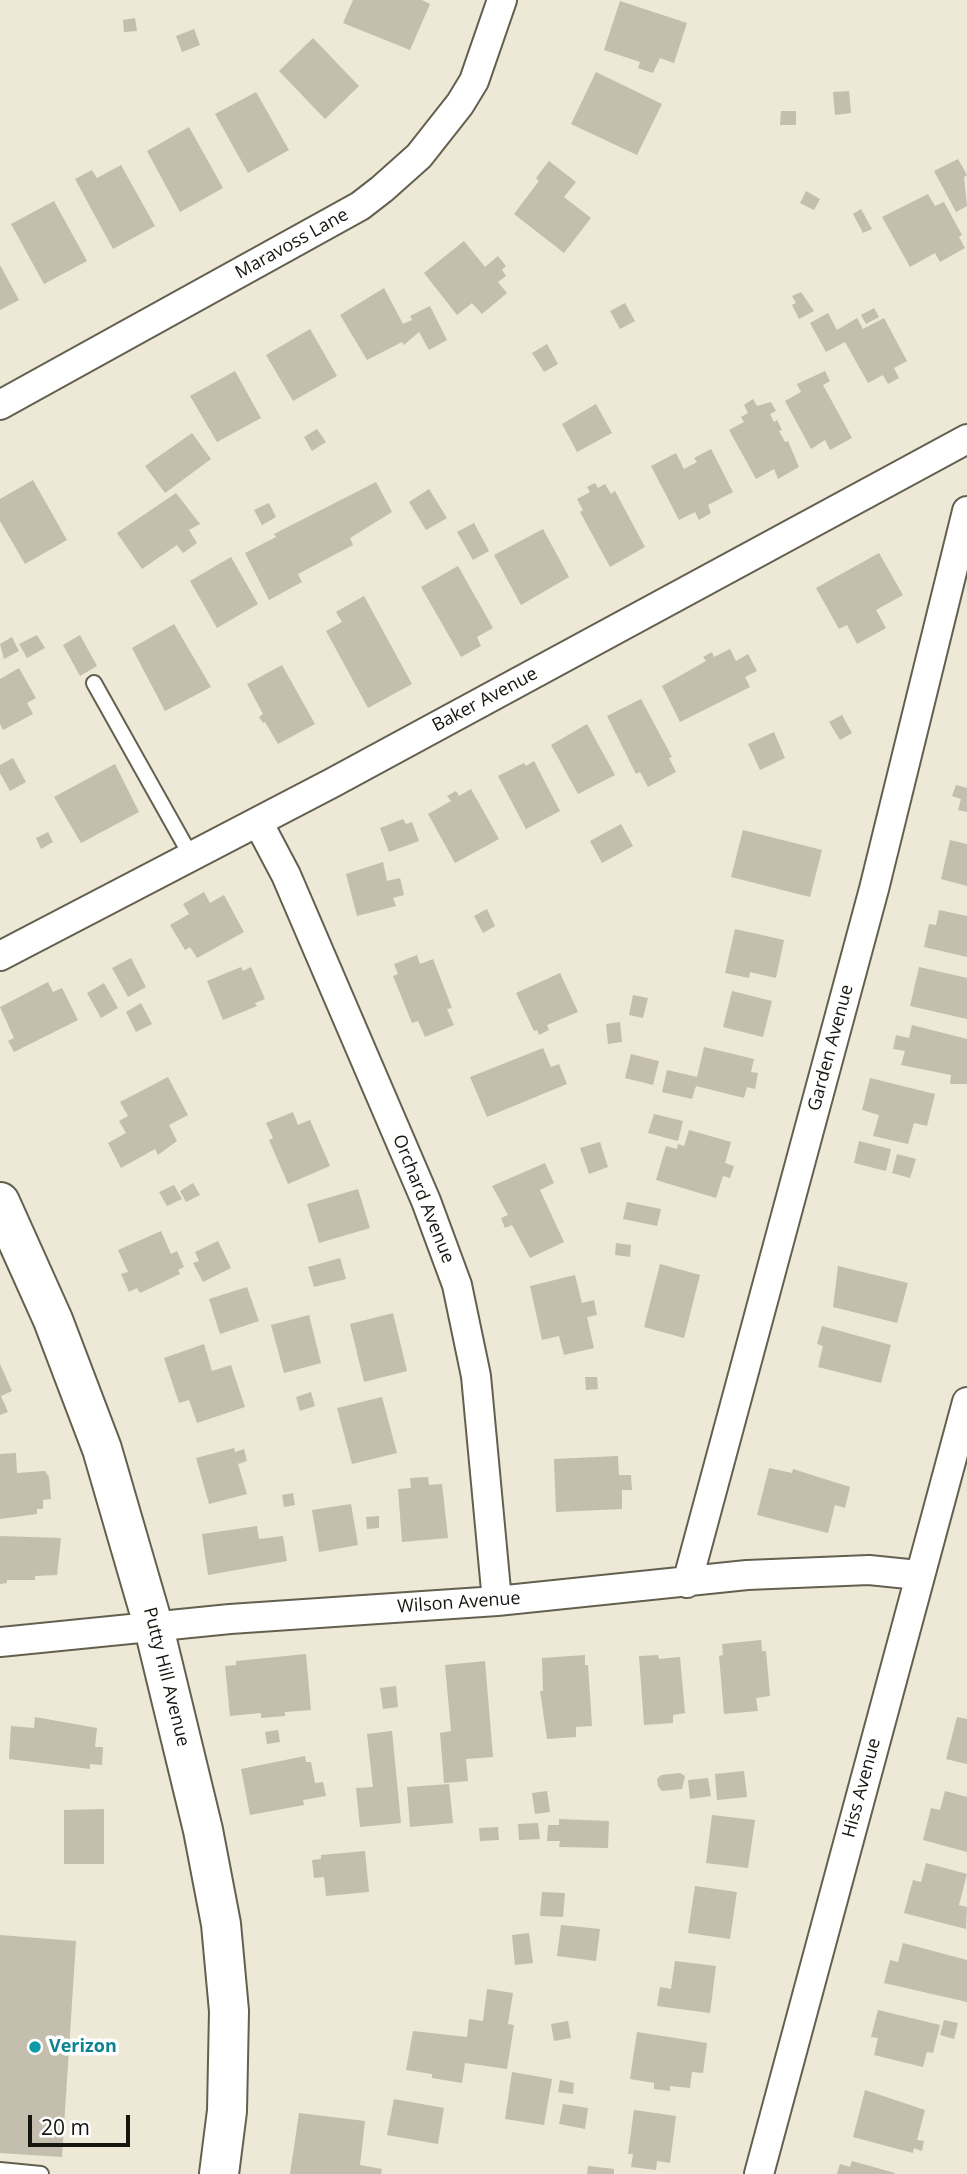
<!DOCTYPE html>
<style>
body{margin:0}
#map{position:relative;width:967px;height:2174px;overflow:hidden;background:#eee8d6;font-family:"Open Sans",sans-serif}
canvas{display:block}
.scale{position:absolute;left:28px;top:2115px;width:102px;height:32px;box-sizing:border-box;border:4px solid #17150f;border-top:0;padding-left:9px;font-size:21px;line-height:24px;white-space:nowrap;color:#17150f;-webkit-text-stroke:5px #fff;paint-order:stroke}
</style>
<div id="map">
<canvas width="967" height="2174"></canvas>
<div class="scale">20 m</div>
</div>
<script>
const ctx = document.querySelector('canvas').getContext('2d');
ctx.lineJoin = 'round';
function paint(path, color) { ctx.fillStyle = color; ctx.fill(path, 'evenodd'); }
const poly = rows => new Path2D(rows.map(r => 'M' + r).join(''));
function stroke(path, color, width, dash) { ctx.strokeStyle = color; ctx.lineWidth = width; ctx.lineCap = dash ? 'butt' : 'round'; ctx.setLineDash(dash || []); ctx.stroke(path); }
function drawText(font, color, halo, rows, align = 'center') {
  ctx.font = font + ' "Open Sans",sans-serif'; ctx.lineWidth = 7; ctx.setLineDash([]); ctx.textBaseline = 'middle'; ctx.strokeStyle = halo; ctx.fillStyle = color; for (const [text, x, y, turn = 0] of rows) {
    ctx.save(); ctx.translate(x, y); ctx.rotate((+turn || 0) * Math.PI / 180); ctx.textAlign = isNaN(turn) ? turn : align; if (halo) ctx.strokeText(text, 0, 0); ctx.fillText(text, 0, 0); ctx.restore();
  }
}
const building = poly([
 [353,0,422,0,430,4,410,50,343,23],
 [620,1,687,23,674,63,660,58,653,73,638,68,640,62,604,50],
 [135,18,137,31,124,32,123,20],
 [194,29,200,45,182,52,176,36],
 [313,38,359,86,325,119,279,71],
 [596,72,662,104,637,155,571,124],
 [849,91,851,113,835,115,833,92],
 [256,92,289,150,248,173,215,114],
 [781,111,796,111,796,125,780,125],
 [189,127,223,188,180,212,147,151],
 [958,159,967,175,964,177,967,206,956,212,934,171],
 [549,161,576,182,564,197,591,218,564,253,514,214,539,181,536,178],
 [121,165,155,226,113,249,75,179,92,170,97,178],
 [806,191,820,199,814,210,800,203],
 [928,194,935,206,944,202,962,235,959,237,965,248,940,262,935,253,910,267,882,217],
 [54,201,87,261,44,284,11,224],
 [861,209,872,229,863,233,853,214],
 [464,241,485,267,498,256,506,266,502,270,506,276,498,282,507,293,482,314,472,303,457,315,424,273],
 [0,265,19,300,0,310],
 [384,288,403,324,412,320,410,316,430,306,447,340,429,350,419,332,404,345,402,342,367,360,340,315],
 [801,292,814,311,799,319,792,305,796,303,792,296],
 [625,303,635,321,620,329,610,311],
 [874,308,879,317,866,324,861,315],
 [828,313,837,330,857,318,863,329,884,318,907,361,894,368,899,378,888,384,883,375,868,383,845,342,826,352,810,323],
 [310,329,337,376,293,401,266,355],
 [547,344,558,364,544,372,532,353],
 [235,371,261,418,217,442,190,396],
 [825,371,830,381,823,385,852,438,830,450,825,440,811,449,785,401,801,392,797,384],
 [753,399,757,406,771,402,776,411,770,414,774,422,777,420,782,430,779,431,785,442,788,441,799,467,778,479,774,469,756,479,729,430,744,422,741,417,748,413,744,405],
 [596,404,612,433,577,452,562,424],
 [317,429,326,442,312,451,304,437],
 [192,433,211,459,165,493,145,466],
 [711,449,733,492,708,505,711,513,699,520,695,512,679,520,651,466,676,453,684,469,697,462,694,458],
 [33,480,67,540,25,564,0,521,0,499],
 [376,482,392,512,350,538,353,545,298,574,302,582,269,600,245,553,276,537,274,534],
 [595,483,598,488,605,484,611,494,615,491,645,547,610,567,580,512,583,510,577,499,590,492,587,487],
 [429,489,447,518,426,530,409,502],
 [176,493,200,524,189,530,197,543,183,553,177,545,142,569,117,533],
 [269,503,276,517,262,525,254,510],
 [474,523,489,551,473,560,457,532],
 [543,529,569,577,521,605,494,555],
 [879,553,903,595,876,610,886,628,857,644,847,625,839,629,816,588],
 [231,557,258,604,217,628,190,581],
 [458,566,493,628,477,637,481,646,461,657,421,587],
 [364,596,412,684,368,708,326,631,342,622,336,612],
 [174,624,211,687,165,711,132,648],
 [37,635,45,648,27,658,19,644],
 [80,635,97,666,80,676,63,645],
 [12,637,19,651,4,659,0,644],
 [730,649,736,661,748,654,757,671,745,677,750,687,680,722,662,686,706,661,703,657,712,652,714,657],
 [282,665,315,724,278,744,265,722,263,723,259,717,263,714,247,684],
 [19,668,36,698,27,703,33,714,3,730,0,724,0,679],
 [641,699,672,757,669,758,676,772,648,787,640,772,636,774,607,716],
 [842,715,852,733,840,740,829,722],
 [587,724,615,775,578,794,551,745],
 [774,732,785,758,760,770,748,744],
 [13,758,26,782,10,791,0,773,0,765],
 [534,761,560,811,526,829,498,776,524,763,526,766],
 [115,764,139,812,81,843,54,797],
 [956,785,967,788,967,812,958,810,961,799,952,796],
 [471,789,499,839,455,863,428,814,451,801,447,796,456,791,459,796],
 [403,819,406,824,412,822,419,841,389,852,380,828],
 [621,824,633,846,602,863,590,841],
 [743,830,822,850,810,897,731,877],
 [48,832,53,842,41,849,36,838],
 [950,840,967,844,967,886,941,879],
 [383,862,387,881,400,878,404,895,393,898,396,906,357,916,346,874],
 [204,892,210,903,224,895,244,932,197,958,190,947,185,950,170,925,189,914,183,904],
 [487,909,495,926,483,933,474,916],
 [939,910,967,916,967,957,924,947,929,924,936,925],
 [735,929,784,940,776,978,750,972,749,978,725,973],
 [417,955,420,964,433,959,452,1008,447,1009,454,1025,425,1037,418,1021,412,1023,393,976,398,974,394,964],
 [131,958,146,987,128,997,112,968],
 [241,967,243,971,251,967,265,999,255,1003,257,1006,223,1020,207,981],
 [919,967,967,978,967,1019,910,1006],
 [560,973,578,1012,547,1025,549,1030,539,1035,537,1030,534,1031,516,993],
 [48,982,53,992,62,988,78,1020,14,1052,8,1041,14,1038,0,1007],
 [104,983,118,1008,101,1018,87,993],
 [732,991,772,1001,763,1037,723,1027],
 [633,995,648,998,643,1018,629,1015],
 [141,1003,152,1024,136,1032,126,1012],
 [620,1022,622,1042,608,1044,606,1024],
 [912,1025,967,1039,967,1084,950,1084,951,1075,901,1065,905,1051,893,1049,896,1035,909,1038],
 [704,1047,754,1059,751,1072,758,1073,755,1089,747,1087,744,1098,696,1086,692,1099,662,1092,667,1070,697,1077],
 [543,1048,551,1067,559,1064,567,1084,487,1117,470,1077],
 [631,1054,659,1061,653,1085,625,1078],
 [168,1077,188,1115,169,1125,177,1141,158,1155,155,1149,121,1168,108,1143,126,1133,119,1121,128,1116,120,1102],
 [870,1078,935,1094,927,1126,914,1123,908,1144,873,1136,879,1115,862,1110],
 [293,1112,298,1125,310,1120,330,1166,288,1184,269,1140,273,1138,266,1123],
 [654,1114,683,1121,678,1141,648,1133],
 [689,1130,731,1142,725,1163,734,1166,730,1178,723,1176,716,1198,656,1180,666,1146,677,1149,678,1144,684,1146],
 [859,1141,891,1149,886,1171,854,1163],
 [600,1142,608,1167,589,1174,580,1148],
 [897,1154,916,1159,910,1178,892,1173],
 [545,1163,554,1183,540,1190,564,1242,530,1258,512,1225,505,1228,501,1218,508,1215,492,1186],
 [193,1183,200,1195,186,1202,180,1191],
 [174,1185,182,1199,167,1206,159,1192],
 [358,1189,370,1228,319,1243,307,1204],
 [627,1202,661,1209,657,1226,623,1219],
 [161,1231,171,1254,177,1251,184,1267,178,1270,180,1274,140,1293,137,1288,129,1292,121,1274,128,1272,118,1250],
 [218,1241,231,1268,203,1282,193,1263,199,1261,195,1252],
 [616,1243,631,1245,630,1257,615,1255],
 [340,1258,346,1279,314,1287,308,1267],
 [660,1264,700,1275,684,1338,644,1327],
 [838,1266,908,1283,897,1323,833,1307],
 [575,1275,582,1303,594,1300,597,1315,587,1317,594,1348,564,1355,559,1336,542,1340,530,1286],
 [247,1287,259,1321,220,1334,209,1299],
 [393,1313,407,1371,364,1382,350,1324],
 [309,1315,321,1363,284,1373,271,1325],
 [822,1326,891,1345,881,1383,818,1367,823,1346,817,1344],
 [204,1344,212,1371,231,1365,245,1407,197,1423,189,1400,179,1403,164,1358],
 [0,1364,12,1391,1,1396,8,1412,0,1415],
 [585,1377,597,1377,598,1389,586,1390],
 [311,1392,315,1406,300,1411,296,1397],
 [382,1397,397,1453,352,1464,337,1408],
 [234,1448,235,1452,244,1449,247,1461,238,1464,247,1494,209,1504,196,1458],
 [16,1453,17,1473,45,1471,49,1477,51,1499,43,1500,43,1509,37,1509,37,1514,0,1519,0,1454],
 [618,1456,619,1475,631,1475,632,1490,622,1490,622,1509,556,1512,554,1459],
 [769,1468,792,1473,793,1469,850,1487,845,1508,835,1505,828,1533,757,1515],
 [428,1477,429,1485,442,1484,448,1538,402,1542,398,1489,411,1488,410,1478],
 [293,1493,295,1505,284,1507,282,1495],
 [351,1504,358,1545,319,1552,312,1510],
 [379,1516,379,1528,367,1529,366,1517],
 [257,1526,259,1539,283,1536,287,1561,208,1575,202,1534],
 [0,1536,61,1538,57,1575,35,1576,35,1580,7,1580,7,1583,0,1584],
 [761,1640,762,1651,766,1651,770,1696,756,1698,758,1711,724,1714,719,1656,723,1655,722,1644],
 [306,1654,311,1710,285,1712,285,1716,261,1718,261,1713,230,1716,225,1666,236,1665,236,1661],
 [585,1655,585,1665,588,1665,592,1726,576,1727,576,1737,547,1739,540,1691,543,1691,542,1658],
 [658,1655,659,1659,680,1657,685,1713,673,1715,673,1723,644,1725,639,1656],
 [485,1661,493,1757,466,1759,468,1781,444,1783,440,1733,451,1731,445,1665],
 [396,1686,398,1707,383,1709,380,1688],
 [35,1717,97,1728,95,1747,103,1747,102,1765,90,1764,90,1769,9,1759,11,1726,34,1728],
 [957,1717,967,1719,967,1764,946,1759],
 [278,1730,280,1742,267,1744,265,1732],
 [392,1731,401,1823,360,1827,356,1788,373,1787,367,1734],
 [305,1756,306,1762,311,1762,315,1783,323,1782,326,1796,303,1800,304,1805,250,1815,241,1769],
 [744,1771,747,1797,717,1800,715,1774],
 [680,1773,685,1776,682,1789,662,1791,658,1786,657,1779,661,1775],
 [708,1778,711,1796,690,1799,688,1780],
 [449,1784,453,1823,410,1827,407,1787],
 [547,1791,550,1812,535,1814,532,1793],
 [945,1791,967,1797,967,1852,923,1840,931,1808,940,1810],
 [104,1809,104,1864,64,1864,64,1810],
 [712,1815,755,1820,748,1868,706,1863],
 [559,1819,609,1821,608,1848,559,1847,560,1841,547,1841,548,1825,559,1825],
 [538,1823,540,1839,519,1840,518,1824],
 [498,1827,499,1840,480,1841,479,1828],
 [365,1851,369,1892,326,1896,324,1877,314,1878,312,1860,321,1859,321,1855],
 [926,1863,967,1874,959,1905,967,1907,966,1929,904,1913,913,1880,921,1882],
 [695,1886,737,1892,730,1939,688,1933],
 [542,1892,565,1893,563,1917,540,1916],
 [561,1925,600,1929,596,1961,557,1956],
 [529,1933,533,1963,515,1965,512,1935],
 [0,1935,76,1941,62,2157,0,2153],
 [903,1943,967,1960,967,2002,884,1983,890,1960,898,1962],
 [675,1961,716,1966,710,2013,657,2006,660,1987,671,1989],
 [487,1989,513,1993,508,2024,514,2025,507,2069,465,2063,462,2083,432,2078,432,2074,406,2070,413,2031,467,2037,469,2019,483,2021],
 [878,2010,940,2025,933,2053,927,2052,923,2067,874,2055,878,2038,871,2037],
 [944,2020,958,2023,954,2039,940,2035],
 [568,2021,571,2038,554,2041,551,2024],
 [637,2032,707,2043,703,2073,692,2072,690,2088,670,2086,670,2091,654,2089,654,2083,630,2079],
 [512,2072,552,2079,544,2125,505,2119],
 [560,2080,574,2083,573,2094,558,2092],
 [865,2090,925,2110,917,2140,924,2141,922,2151,914,2148,913,2153,853,2137],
 [394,2099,444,2108,438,2144,387,2135],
 [563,2104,588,2108,585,2129,559,2124],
 [634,2110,676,2116,670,2163,657,2161,656,2170,631,2167,633,2154,628,2154],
 [299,2113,365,2121,360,2165,382,2169,381,2174,290,2174],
 [852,2161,895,2173,895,2174,837,2174,840,2164,850,2167],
 [588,2166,614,2169,614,2174,587,2174]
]);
const lane = poly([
 [94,683,191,856],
 [0,2170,41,2174]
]);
const street = poly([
 [0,405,360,206,382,189,419,156,460,104,474,81,502,0],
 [258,822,286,875,426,1201,457,1285,476,1376,497,1601],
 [0,956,332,783,967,439],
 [687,1583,874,889,967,511],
 [0,1642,230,1619,497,1601,747,1575,869,1570,918,1575],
 [759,2174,967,1402]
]);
const secondary = poly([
 [0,1202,53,1320,102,1449,154,1628,203,1830,221,1924,229,2011,227,2111,219,2174]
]);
const markers = [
 [35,2047,7,"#0f9aa8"]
];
const streetNames = [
 ["Maravoss Lane",292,244,-29],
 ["Baker Avenue",485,700,-28],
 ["Garden Avenue",831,1048,-75],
 ["Orchard Avenue",423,1199,68],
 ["Wilson Avenue",459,1603,-4],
 ["Putty Hill Avenue",166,1677,76],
 ["Hiss Avenue",862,1788,-75]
];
const cultureNames = [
 ["Verizon",49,2047]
];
paint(building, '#c3bead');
stroke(lane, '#646050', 18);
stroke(street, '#646050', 32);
stroke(secondary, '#646050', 42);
stroke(lane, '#fff', 14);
stroke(street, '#fff', 28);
stroke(secondary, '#fff', 38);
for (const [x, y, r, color] of markers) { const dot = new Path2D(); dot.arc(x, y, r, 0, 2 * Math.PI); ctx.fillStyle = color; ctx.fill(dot); stroke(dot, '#fff', 2.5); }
drawText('18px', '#17150f', '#fff', streetNames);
drawText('bold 18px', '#0d838f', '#fff', cultureNames, 'left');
</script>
